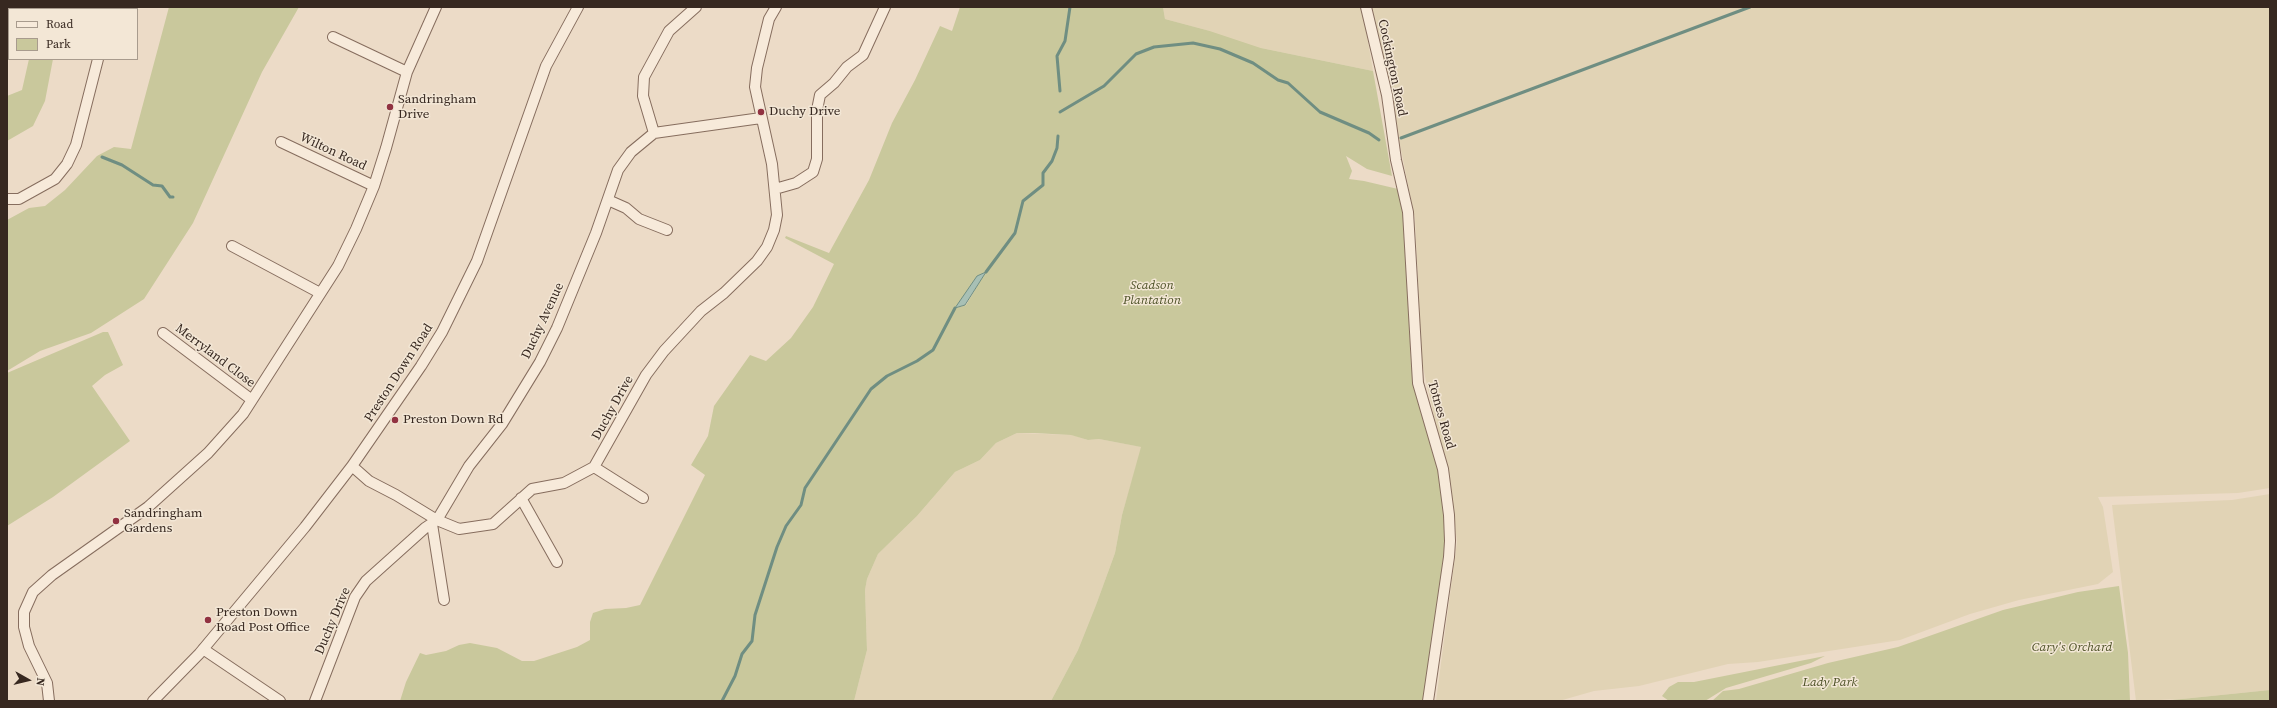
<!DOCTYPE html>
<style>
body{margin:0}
#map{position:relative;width:2277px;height:708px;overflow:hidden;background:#ecdbc7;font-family:"Source Serif 4",serif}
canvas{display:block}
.frame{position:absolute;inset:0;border:8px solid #372820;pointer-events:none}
.legend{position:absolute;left:8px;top:8px;width:130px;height:52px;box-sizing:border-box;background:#f3e7d6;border:1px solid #a89b8d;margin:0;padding:5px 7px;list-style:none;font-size:12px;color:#372820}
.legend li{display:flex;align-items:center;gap:8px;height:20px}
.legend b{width:20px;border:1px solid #a89b8d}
.north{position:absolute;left:8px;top:660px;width:40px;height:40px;-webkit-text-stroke:3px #f3e7d6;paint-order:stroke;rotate:98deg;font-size:11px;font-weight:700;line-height:16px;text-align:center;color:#372820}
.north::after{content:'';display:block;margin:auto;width:14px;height:18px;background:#372820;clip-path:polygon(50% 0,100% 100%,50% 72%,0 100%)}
</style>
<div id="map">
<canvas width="2277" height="708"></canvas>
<div class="frame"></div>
<ul class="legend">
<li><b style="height:5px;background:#f7eada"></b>Road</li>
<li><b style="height:11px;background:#c9c89c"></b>Park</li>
</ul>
<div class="north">N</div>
</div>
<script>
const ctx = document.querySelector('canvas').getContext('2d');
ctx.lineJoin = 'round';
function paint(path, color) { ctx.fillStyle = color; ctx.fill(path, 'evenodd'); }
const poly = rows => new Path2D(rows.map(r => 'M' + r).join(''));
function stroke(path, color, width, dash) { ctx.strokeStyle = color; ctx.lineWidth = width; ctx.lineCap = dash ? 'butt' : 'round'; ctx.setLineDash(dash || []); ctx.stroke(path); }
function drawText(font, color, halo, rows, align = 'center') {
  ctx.font = font + ' "Source Serif 4",serif'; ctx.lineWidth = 3; ctx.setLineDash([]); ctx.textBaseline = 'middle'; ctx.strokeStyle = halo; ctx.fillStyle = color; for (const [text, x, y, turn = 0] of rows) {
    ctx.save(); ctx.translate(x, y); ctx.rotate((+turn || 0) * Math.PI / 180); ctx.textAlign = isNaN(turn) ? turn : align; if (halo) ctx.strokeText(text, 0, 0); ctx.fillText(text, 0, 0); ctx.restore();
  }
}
const farmland = poly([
 [1163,7,1362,7,1373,71,1261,48,1210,31,1165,19],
 [1372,7,2270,7,2270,488,2238,493,2098,497,2103,507,2113,572,2098,584,2019,600,1970,614,1900,640,1758,662,1728,664,1639,686,1594,691,1559,701,1436,701,1457,542,1451,491,1422,363,1415,219],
 [1017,433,1072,435,1088,440,1099,439,1142,447,1122,515,1115,553,1096,605,1078,650,1051,701,854,701,867,650,865,590,867,579,878,554,917,516,955,472,980,460,996,443],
 [2270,494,2270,690,2182,699,2136,701,2112,505,2232,500]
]);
const green = poly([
 [169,7,299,7,262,72,193,223,144,299,91,333,40,351,7,371,7,220,29,208,45,206,65,190,97,156,114,147,131,149],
 [960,7,1163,7,1165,19,1210,31,1261,48,1373,71,1392,176,1367,169,1346,156,1352,171,1349,179,1364,181,1398,189,1405,223,1411,365,1417,396,1442,485,1445,514,1445,551,1425,701,1051,701,1078,650,1096,605,1115,553,1122,515,1141,447,1099,439,1088,440,1071,435,1034,433,1017,433,996,443,980,460,955,472,917,516,878,554,867,579,865,590,867,650,854,701,400,701,406,682,420,653,426,655,446,651,459,645,470,643,497,648,522,661,534,661,577,647,590,640,590,622,593,613,605,609,626,608,640,605,705,475,691,465,708,436,714,406,750,355,766,361,791,338,813,307,834,264,785,238,786,236,829,253,869,180,892,123,915,80,940,26,952,31],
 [985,273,966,305,956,308,977,276],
 [29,59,53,59,45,101,33,126,7,141,7,96,22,90],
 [103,332,108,332,123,365,105,375,92,386,130,441,53,497,7,526,7,373],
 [2119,586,2128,653,2130,701,1712,701,1723,691,1739,689,1828,663,1898,647,2003,610,2078,592],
 [1825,656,1811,663,1726,688,1705,701,1669,701,1662,696,1669,687,1678,682,1694,682],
 [2270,690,2270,701,2159,701,2182,699]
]);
const water = poly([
 [986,272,965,305,955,308,977,276,986,272]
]);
const stream = poly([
 [1060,91,1057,56,1065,41,1070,7],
 [1060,112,1104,86,1136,54,1154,47,1193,43,1220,49,1253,63,1278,80,1288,83,1320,112,1369,133,1379,140],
 [1401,138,1750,7],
 [102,157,122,165,153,185,162,186,170,197,173,197],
 [986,272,1015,233,1023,201,1043,185,1043,173,1052,161,1057,148,1058,136],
 [722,701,735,676,742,654,752,641,755,615,777,547,786,526,801,505,805,488,871,389,887,376,917,361,933,350,955,308]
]);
const minor = poly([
 [1366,7,1387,95,1396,160,1408,212,1418,383,1443,469,1449,515,1450,541,1449,557,1428,701],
 [113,9,114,7],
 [333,37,407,72],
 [654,133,643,96,644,77,669,31,696,7],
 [281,142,374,186],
 [775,189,796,183,813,172,817,159,817,110,820,95,834,83,847,67,863,55,885,7],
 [7,199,19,199,55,179,67,164,76,145,98,59],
 [608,200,626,208,639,219,667,230],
 [232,246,320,293],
 [163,333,252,400],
 [352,466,369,481,396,495,437,520,469,466,502,424,540,362,557,328,596,233,618,170,631,152,654,133,761,118],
 [594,467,643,498],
 [521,498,557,562],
 [432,524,444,600],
 [203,649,280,701],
 [49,701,47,683,29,646,24,627,24,612,33,592,52,575,148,507,208,453,243,414,338,266,356,229,374,186,386,148,407,72,436,7],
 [153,701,199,654,305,527,352,466,421,366,442,332,477,261,546,66,578,7],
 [315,701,355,597,366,581,425,528,437,520,459,529,493,524,532,489,564,483,594,467,646,375,664,351,701,311,724,293,757,261,767,247,774,230,777,215,772,164,755,87,757,68,769,19,776,7]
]);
const markers = [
 [390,107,4,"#913241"],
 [761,112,4,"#913241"],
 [395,420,4,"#913241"],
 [116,521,4,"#913241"],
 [208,620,4,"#913241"]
];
const streetNames = [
 ["Cockington Road",1392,68,78],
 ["Wilton Road",333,152,25],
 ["Duchy Avenue",543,321,-65],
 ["Merryland Close",215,356,37],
 ["Preston Down Road",399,373,-57],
 ["Duchy Drive",613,408,-61],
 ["Totnes Road",1441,415,74],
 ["Duchy Drive",333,621,-67]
];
const poiNames = [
 ["Sandringham",398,100],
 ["Drive",398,115],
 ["Duchy Drive",769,112],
 ["Preston Down Rd",403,420],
 ["Sandringham",124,514],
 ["Gardens",124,529],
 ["Preston Down",216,613],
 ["Road Post Office",216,628]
];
const parkNames = [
 ["Scadson",1152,286],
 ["Plantation",1152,301],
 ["Cary's Orchard",2072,648],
 ["Lady Park",1830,683]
];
paint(farmland, '#e1d3b5');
paint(green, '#c9c89c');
paint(water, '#a8c0b5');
stroke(water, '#6f8e82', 1);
stroke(stream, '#6f8e82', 3);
stroke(minor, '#866d5e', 12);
stroke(minor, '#f7eada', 10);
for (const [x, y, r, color] of markers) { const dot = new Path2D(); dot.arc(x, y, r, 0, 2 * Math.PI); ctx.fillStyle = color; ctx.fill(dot); stroke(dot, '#f3e7d6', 1.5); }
drawText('13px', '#372820', '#f3e7d6', streetNames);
drawText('13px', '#372820', '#f3e7d6', poiNames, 'left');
drawText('italic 13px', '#4e5228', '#f3e7d6', parkNames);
</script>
